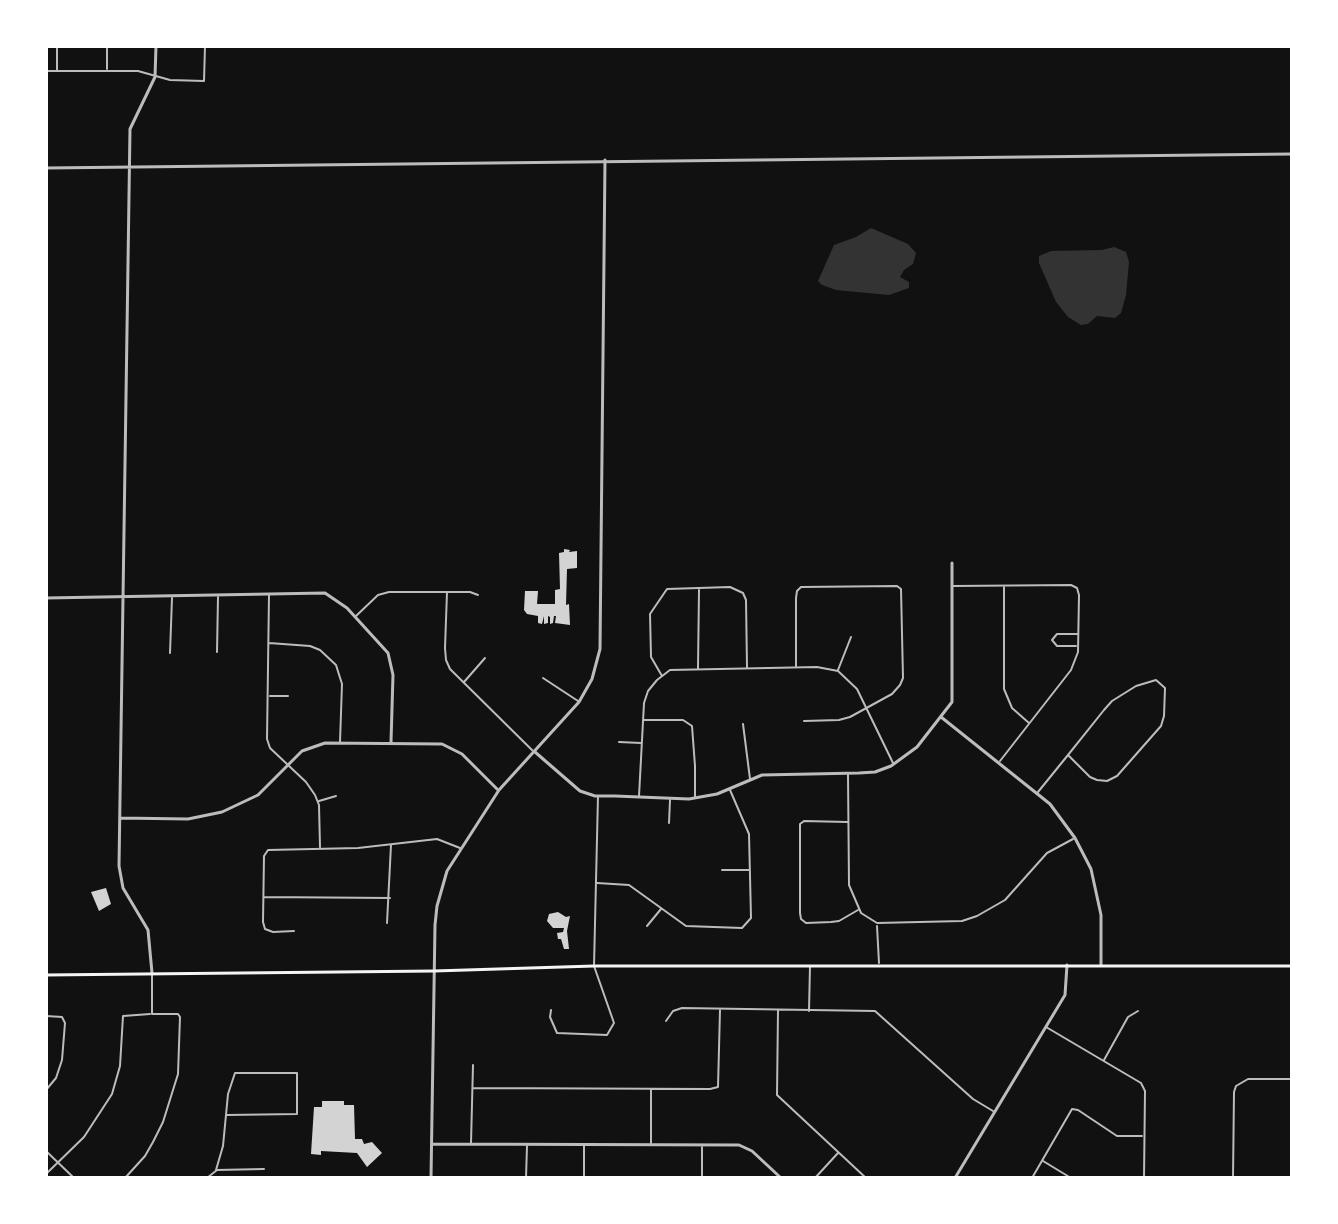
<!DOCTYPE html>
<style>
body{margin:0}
#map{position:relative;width:1338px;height:1224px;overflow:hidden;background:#111;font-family:Karla,sans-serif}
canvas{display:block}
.frame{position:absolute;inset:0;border:48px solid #fff;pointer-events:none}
</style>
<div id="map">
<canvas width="1338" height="1224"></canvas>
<div class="frame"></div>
</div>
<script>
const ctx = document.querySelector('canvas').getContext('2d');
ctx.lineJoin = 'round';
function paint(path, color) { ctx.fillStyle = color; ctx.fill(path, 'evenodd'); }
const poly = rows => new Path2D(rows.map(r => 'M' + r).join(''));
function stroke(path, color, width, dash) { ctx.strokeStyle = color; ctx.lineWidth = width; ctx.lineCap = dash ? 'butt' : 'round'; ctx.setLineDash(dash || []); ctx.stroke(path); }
const water = poly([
 [871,228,908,244,916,253,913,264,904,270,900,277,909,282,909,288,889,295,836,290,822,285,818,281,834,245,856,237],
 [1114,247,1126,252,1129,262,1126,295,1121,313,1115,318,1097,316,1088,324,1081,325,1068,317,1056,302,1039,263,1039,256,1051,251,1102,250]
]);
const building = poly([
 [564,549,570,550,569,552,577,551,577,568,567,569,566,605,569,604,570,625,555,623,556,616,554,616,553,623,550,624,550,617,548,616,548,623,544,624,544,616,542,624,538,623,538,616,527,614,524,610,525,591,538,591,537,604,555,604,555,590,560,589,559,553,564,552],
 [106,888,111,904,99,911,91,892],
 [558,912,566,917,570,916,567,931,569,949,564,949,561,939,558,939,557,933,563,932,564,928,553,928,547,921,549,914],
 [322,1101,344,1101,344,1105,354,1105,355,1139,362,1139,364,1144,372,1142,382,1153,367,1167,357,1153,321,1151,321,1155,311,1154,314,1107,322,1107]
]);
const minor = poly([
 [107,46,107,69],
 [57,70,57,46],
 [46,71,138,71,170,80,204,81,205,46],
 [953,586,1071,585,1077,588,1079,595,1078,652,1071,670,1000,761],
 [1004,587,1004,689,1012,708,1029,723],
 [447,592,445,648,446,660,450,669,533,751],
 [269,595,267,739,270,748,306,782,315,795,319,805,320,847],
 [356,616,378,595,389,592,470,592,478,595],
 [269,643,310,646,320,650,336,665,342,684,340,742],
 [1076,646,1057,646,1052,640,1057,634,1077,634],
 [217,652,218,597],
 [170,653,172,598],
 [796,666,796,598,797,591,801,587,897,586,901,589,903,678,900,685,892,694,850,717,839,720,804,721],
 [698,668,699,590],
 [838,670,851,637],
 [662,676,651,657,650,614,667,589,730,587,743,593,746,600,747,667],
 [543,678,578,701],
 [464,682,485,658],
 [270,696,288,696],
 [644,720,683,720,692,726,695,766,695,798],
 [743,724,750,779],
 [619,742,641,743],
 [848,775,849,885,861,913,877,923,962,921,977,916,1005,900,1047,853,1073,839],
 [1038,792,1068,755,1104,710,1112,701,1136,686,1156,680,1165,688,1164,716,1161,726,1117,776,1107,781,1097,780,1090,777,1068,755],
 [639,796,644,703,648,691,657,680,670,670,817,667,838,671,857,689,893,763],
 [319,801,336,796],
 [847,822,804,821,800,824,800,913,801,919,806,923,831,922,839,921,858,910],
 [669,823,670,800],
 [722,870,749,870],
 [597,883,629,885,686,926,742,928,751,918,749,834,730,790],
 [264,897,390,898],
 [387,923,391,845],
 [647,926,661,909],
 [877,926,879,963],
 [294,931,273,932,265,929,263,922,264,856,268,850,358,848,437,839,460,848],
 [551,1010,550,1017,557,1033,607,1035,614,1023,594,966,598,796],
 [778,1010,777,1095,866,1178],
 [809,1011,810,966],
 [46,1016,62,1017,65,1023,62,1060,56,1078,46,1090],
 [666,1021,673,1011,682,1008,875,1011,973,1099,993,1111],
 [1046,1027,1141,1083,1145,1091,1144,1178],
 [1104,1060,1128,1017,1138,1011],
 [473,1088,710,1089,718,1087,720,1010],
 [651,1089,651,1143],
 [471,1143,473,1065],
 [46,1151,74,1178],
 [1043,1161,1071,1178],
 [216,1170,223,1146,228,1094,235,1073,297,1073,297,1114,227,1115],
 [46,1174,84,1137,112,1094,120,1066,123,1016,150,1014],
 [125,1178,145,1156,153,1142,163,1122,178,1074,180,1017,178,1014,152,1014,152,973],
 [207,1178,217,1170,264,1169],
 [526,1178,527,1146],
 [584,1178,584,1146],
 [702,1178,702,1147],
 [815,1178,838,1153],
 [1032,1178,1072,1109,1078,1110,1117,1136,1142,1136],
 [1233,1178,1234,1092,1236,1086,1248,1079,1292,1079]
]);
const tertiary = poly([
 [46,168,1292,154],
 [46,598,325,593,347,608,388,653,393,675,391,742],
 [941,717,1050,804,1075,838,1091,869,1101,915,1101,965],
 [535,752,580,791,595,796,615,796,689,799,717,794,762,775,859,773,875,772,891,766,917,747,952,702,952,563],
 [120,818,188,819,222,812,258,795,302,751,325,743,442,744,462,754,498,790],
 [152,973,148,930,123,888,119,866,130,129,155,77,156,46],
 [433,1144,739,1145,752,1151,781,1178],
 [431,1178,435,925,437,906,447,871,499,790,579,702,592,679,600,649,605,160],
 [955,1178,1065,995,1067,965]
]);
const secondary = poly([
 [46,975,434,971,594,966,1292,966]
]);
paint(water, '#333');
paint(building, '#d3d3d3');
stroke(minor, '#bcbcbc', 2);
stroke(tertiary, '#bcbcbc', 3);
stroke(secondary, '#f5f5f5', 3);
</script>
